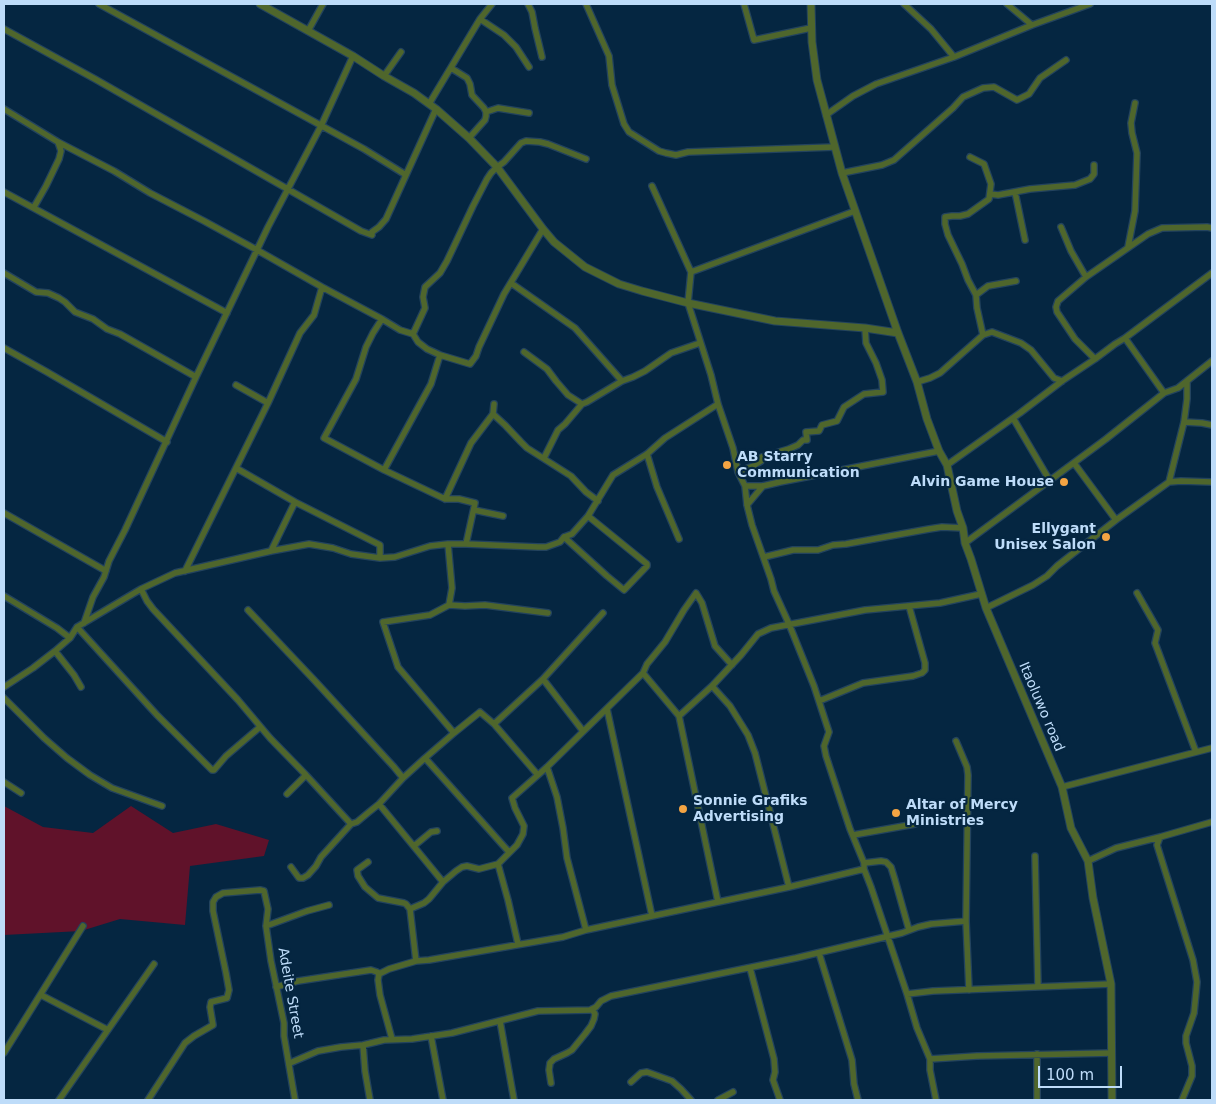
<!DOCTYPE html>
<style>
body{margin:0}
#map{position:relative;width:1216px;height:1104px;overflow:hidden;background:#052641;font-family:"DejaVu Sans",sans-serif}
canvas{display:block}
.frame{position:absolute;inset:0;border:5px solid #bedcf9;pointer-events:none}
.scale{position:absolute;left:1038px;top:1066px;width:84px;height:22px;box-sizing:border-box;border:2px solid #bedcf9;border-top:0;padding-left:6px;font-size:15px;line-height:18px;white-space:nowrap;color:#bedcf9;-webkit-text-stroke:4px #052641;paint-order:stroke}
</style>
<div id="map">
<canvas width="1216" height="1104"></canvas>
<div class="frame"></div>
<div class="scale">100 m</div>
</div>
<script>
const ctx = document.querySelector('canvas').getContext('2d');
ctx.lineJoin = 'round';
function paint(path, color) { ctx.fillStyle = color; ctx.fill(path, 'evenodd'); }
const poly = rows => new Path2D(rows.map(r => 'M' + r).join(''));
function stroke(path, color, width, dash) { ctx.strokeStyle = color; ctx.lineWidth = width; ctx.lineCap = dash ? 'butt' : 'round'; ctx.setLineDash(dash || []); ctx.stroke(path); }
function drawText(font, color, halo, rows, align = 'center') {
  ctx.font = font + ' "DejaVu Sans",sans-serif'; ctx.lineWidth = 4.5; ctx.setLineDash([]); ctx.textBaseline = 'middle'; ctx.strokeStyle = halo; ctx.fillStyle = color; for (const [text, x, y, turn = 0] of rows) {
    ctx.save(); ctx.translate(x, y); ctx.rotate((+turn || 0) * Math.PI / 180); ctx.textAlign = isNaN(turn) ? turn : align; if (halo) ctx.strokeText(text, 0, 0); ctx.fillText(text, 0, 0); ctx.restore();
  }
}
const green = poly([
 [4,806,43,827,93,833,131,806,173,833,216,824,269,840,264,856,190,866,185,925,120,919,81,931,4,935]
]);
const minor = poly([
 [99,4,364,149,406,175],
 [528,4,532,12,535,28,542,57],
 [586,4,609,56,612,85,624,124,629,132,659,151,666,153,676,155,688,152,835,147],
 [744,4,754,40,811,28],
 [904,4,931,29,954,57],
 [1007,4,1032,25],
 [480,19,504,35,516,47,529,67],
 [4,29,95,79,361,231,372,235,372,232,379,227,386,219,436,109],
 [308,31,323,4],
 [451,68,467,78,470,84,472,95,484,108,486,112,486,116,485,120,469,138],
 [384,76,401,52],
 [429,104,480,19,492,4],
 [4,109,58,142,114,171,150,193,204,221,257,250,322,287,382,319,400,330,413,334,418,342,427,349,440,355,470,364,476,356,479,347,504,294,543,229],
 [486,112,498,108,529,113],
 [826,115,853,96,876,84,954,57,1032,25,1090,4],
 [970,157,984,164,991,184,989,199,968,214,960,216,952,216,945,217,945,224,948,235,962,264,968,280,976,295,977,308,983,335],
 [842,173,882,165,894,160,953,108,963,97,983,88,994,87,1017,100,1029,94,1040,78,1066,60],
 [652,186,691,272,688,303,711,375,718,404,733,448,738,472,745,486,747,505,752,525,771,579,774,591,789,624,814,686,829,732,824,746,826,756,850,829,864,863,864,869,871,887,907,994,917,1028,930,1059,930,1070,936,1100],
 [4,192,227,313],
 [1015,192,1025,240],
 [990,194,998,195,1030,189,1075,185,1090,179,1094,174,1094,165],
 [34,207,46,186,59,159,61,151,58,142],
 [1061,227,1071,251,1086,277],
 [1128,247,1135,211,1137,153,1132,133,1131,123,1135,103],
 [691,272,855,211],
 [4,273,36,292,48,293,59,298,65,302,75,312,93,319,107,329,120,334,196,377],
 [511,283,575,328,622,381],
 [976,295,988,286,1016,281],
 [382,319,373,333,366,347,356,379,324,438,384,470,445,499,459,499,475,503,466,544],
 [413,334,425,308,423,297,425,287,440,273,447,261,473,206,487,179,491,173,497,167,504,162,521,143,526,141,540,142,548,144,586,159],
 [1125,338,1164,393],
 [4,348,47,372,167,442],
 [524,352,547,369,556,381,568,395,582,404],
 [1095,359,1075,339,1057,312,1056,307,1058,301,1086,277,1148,234,1162,228,1207,227,1212,228],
 [917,382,930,378,940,373,983,335,992,332,1021,343,1031,350,1054,378,1062,381],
 [236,385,268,403,300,333,314,315,322,287],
 [494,404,493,414,505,425,521,442,527,448,571,476,586,492,598,501],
 [1013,418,1050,481],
 [1184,422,1202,423,1212,425],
 [647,454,657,487,679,539],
 [544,458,558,430,565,424,582,404,587,402,622,381,633,377,645,371,671,353,700,343],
 [1074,463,1116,520],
 [947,465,1020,413,1062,381,1095,359,1115,344,1125,338,1212,273],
 [236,468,295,502,380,545,380,558],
 [384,470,431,384,440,355],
 [738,472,753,466,761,461,762,457,789,449,798,445,803,440,807,440,806,432,819,431,822,425,837,421,844,407,864,394,883,392,882,380,876,363,866,343,865,328],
 [1169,482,1181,481,1212,482],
 [745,486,763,486,780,482,939,451],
 [445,499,471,443,493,414],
 [747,505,763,486],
 [474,510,503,516],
 [4,513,106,571],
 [564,537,607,576,624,590,647,566,647,564,588,516],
 [965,543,1106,439,1164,393,1178,388,1212,361],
 [448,544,452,588,449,605,430,615,383,622,398,667,454,733],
 [271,551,295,502],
 [764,557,793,550,818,550,833,545,846,544,929,529,942,527,963,528],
 [185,571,268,403],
 [141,589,147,601,153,609,238,700,270,738,306,775,351,824],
 [1137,593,1158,630,1155,643,1196,752],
 [4,596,57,628,70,638],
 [449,605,465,606,485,605,548,613],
 [986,608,1033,585,1047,576,1057,566,1116,520,1169,482,1184,422,1187,399,1187,381],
 [248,610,316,682,394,767,403,778],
 [84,623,93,597,104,577,109,561,125,530,196,377,268,227,321,126,353,56],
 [77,627,157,715,212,770,214,770,226,756,260,727],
 [55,651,74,675,81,687],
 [643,673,679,716,718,902],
 [543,679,583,731],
 [712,686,730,706,748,735,755,753,789,887],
 [4,687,33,668,55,651,70,638,77,627,141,589,175,573,271,551,309,544,333,548,351,554,380,558,395,557,430,546,448,544,466,544,538,547,546,547,560,542,564,537,572,534,588,516,613,475,647,454,665,438,718,404],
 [4,698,44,738,67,758,90,775,112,788,162,806],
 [819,701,863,683,913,676,922,673,925,670,925,663,909,606],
 [607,709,652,916],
 [679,716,712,686,741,655,758,634,771,628,865,610,940,603,981,594],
 [494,724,543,679,603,613],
 [956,741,967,767,968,775,966,921,969,990],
 [425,758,509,852],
 [547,767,557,797,563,828,567,858,586,930],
 [4,782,21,793],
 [1062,787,1212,748],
 [287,794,306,775],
 [379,804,443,882],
 [853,835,915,824],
 [1160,837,1157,845,1193,960,1197,982,1194,1013,1186,1036,1186,1043,1192,1066,1192,1076,1182,1100],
 [414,846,431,832,437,831],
 [1035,856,1038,987],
 [1088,861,1116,848,1160,837,1212,822],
 [368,862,357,870,358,876,365,887,378,898,404,903,406,904,410,909,416,961],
 [864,863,881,861,886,862,891,867,895,880,909,930],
 [498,864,508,900,518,944],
 [291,867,299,878,303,878,308,875,316,866,321,857,351,824,357,822,369,812,379,804,403,778,425,758,454,733,480,712,494,724,537,774],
 [410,909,424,903,429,899,443,882,456,871,462,867,467,866,479,869,498,864,517,845,523,834,524,826,515,808,512,798,547,767,643,673,647,664,665,642,684,610,696,593,702,603,715,646,732,665],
 [266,926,307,911,329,905],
 [819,953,852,1060,854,1084,858,1100],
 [750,968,774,1059,775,1072,773,1080,780,1100],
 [276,987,298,981,371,970,377,972,379,974],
 [907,994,933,991,1111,984],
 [41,995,108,1030],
 [500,1021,514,1100],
 [431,1036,443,1100],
 [392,1039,380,995,378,980,379,974,389,969,416,961,429,960,563,937,586,930,789,887,864,869],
 [363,1045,365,1071,370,1100],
 [4,1053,83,926],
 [1037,1054,1037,1100],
 [930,1059,977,1056,1112,1053],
 [290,1063,318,1051,341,1047,363,1045,384,1040,412,1039,452,1033,538,1011,590,1010,596,1007,601,1001,611,996,796,958,902,933,918,927,931,924,966,921],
 [631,1082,641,1073,647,1072,672,1081,681,1089,691,1100],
 [551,1083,549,1070,550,1063,554,1059,567,1053,572,1050,585,1034,591,1026,594,1019,595,1014,592,1009],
 [59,1100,154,964],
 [148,1100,185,1043,194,1036,213,1025,210,1007,211,1002,227,998,229,990,226,973,213,911,213,902,216,897,223,893,260,890,264,891,268,909,266,926,271,961,284,1023,284,1036,295,1100],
 [718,1100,733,1092]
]);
const tertiary = poly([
 [260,4,353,56,384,76,414,93,436,109,469,138,497,167,543,229,554,242,585,267,619,284,642,291,688,303,775,321,865,328,898,333],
 [811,4,812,42,817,80,842,173,898,333,917,382,927,419,939,451,947,465,957,511,963,528,965,543,971,559,986,608,1062,787,1071,828,1088,861,1093,898,1111,984,1112,1100]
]);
const markers = [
 [727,465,5,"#f4a443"],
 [1064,482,5,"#f4a443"],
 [1106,537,5,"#f4a443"],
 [683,809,5,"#f4a443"],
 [896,813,5,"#f4a443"]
];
const poiNames = [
 ["AB Starry",737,457],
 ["Communication",737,473],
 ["Alvin Game House",1054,482,"right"],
 ["Ellygant",1096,529,"right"],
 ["Unisex Salon",1096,545,"right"],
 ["Sonnie Grafiks",693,801],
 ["Advertising",693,817],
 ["Altar of Mercy",906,805],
 ["Ministries",906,821]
];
const streetNames = [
 ["Itaoluwo road",1041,707,67],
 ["Adeite Street",290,993,80]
];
paint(green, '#60122a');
stroke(minor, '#23435e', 8);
stroke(tertiary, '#23435e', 9);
stroke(minor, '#4f662c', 5.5);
stroke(tertiary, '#4f662c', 7);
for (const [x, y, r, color] of markers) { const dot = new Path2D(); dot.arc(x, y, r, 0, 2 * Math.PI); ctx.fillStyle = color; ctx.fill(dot); stroke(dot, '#052641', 2); }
drawText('bold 14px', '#bedcf9', '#052641', poiNames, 'left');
drawText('14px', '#bedcf9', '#052641', streetNames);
</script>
